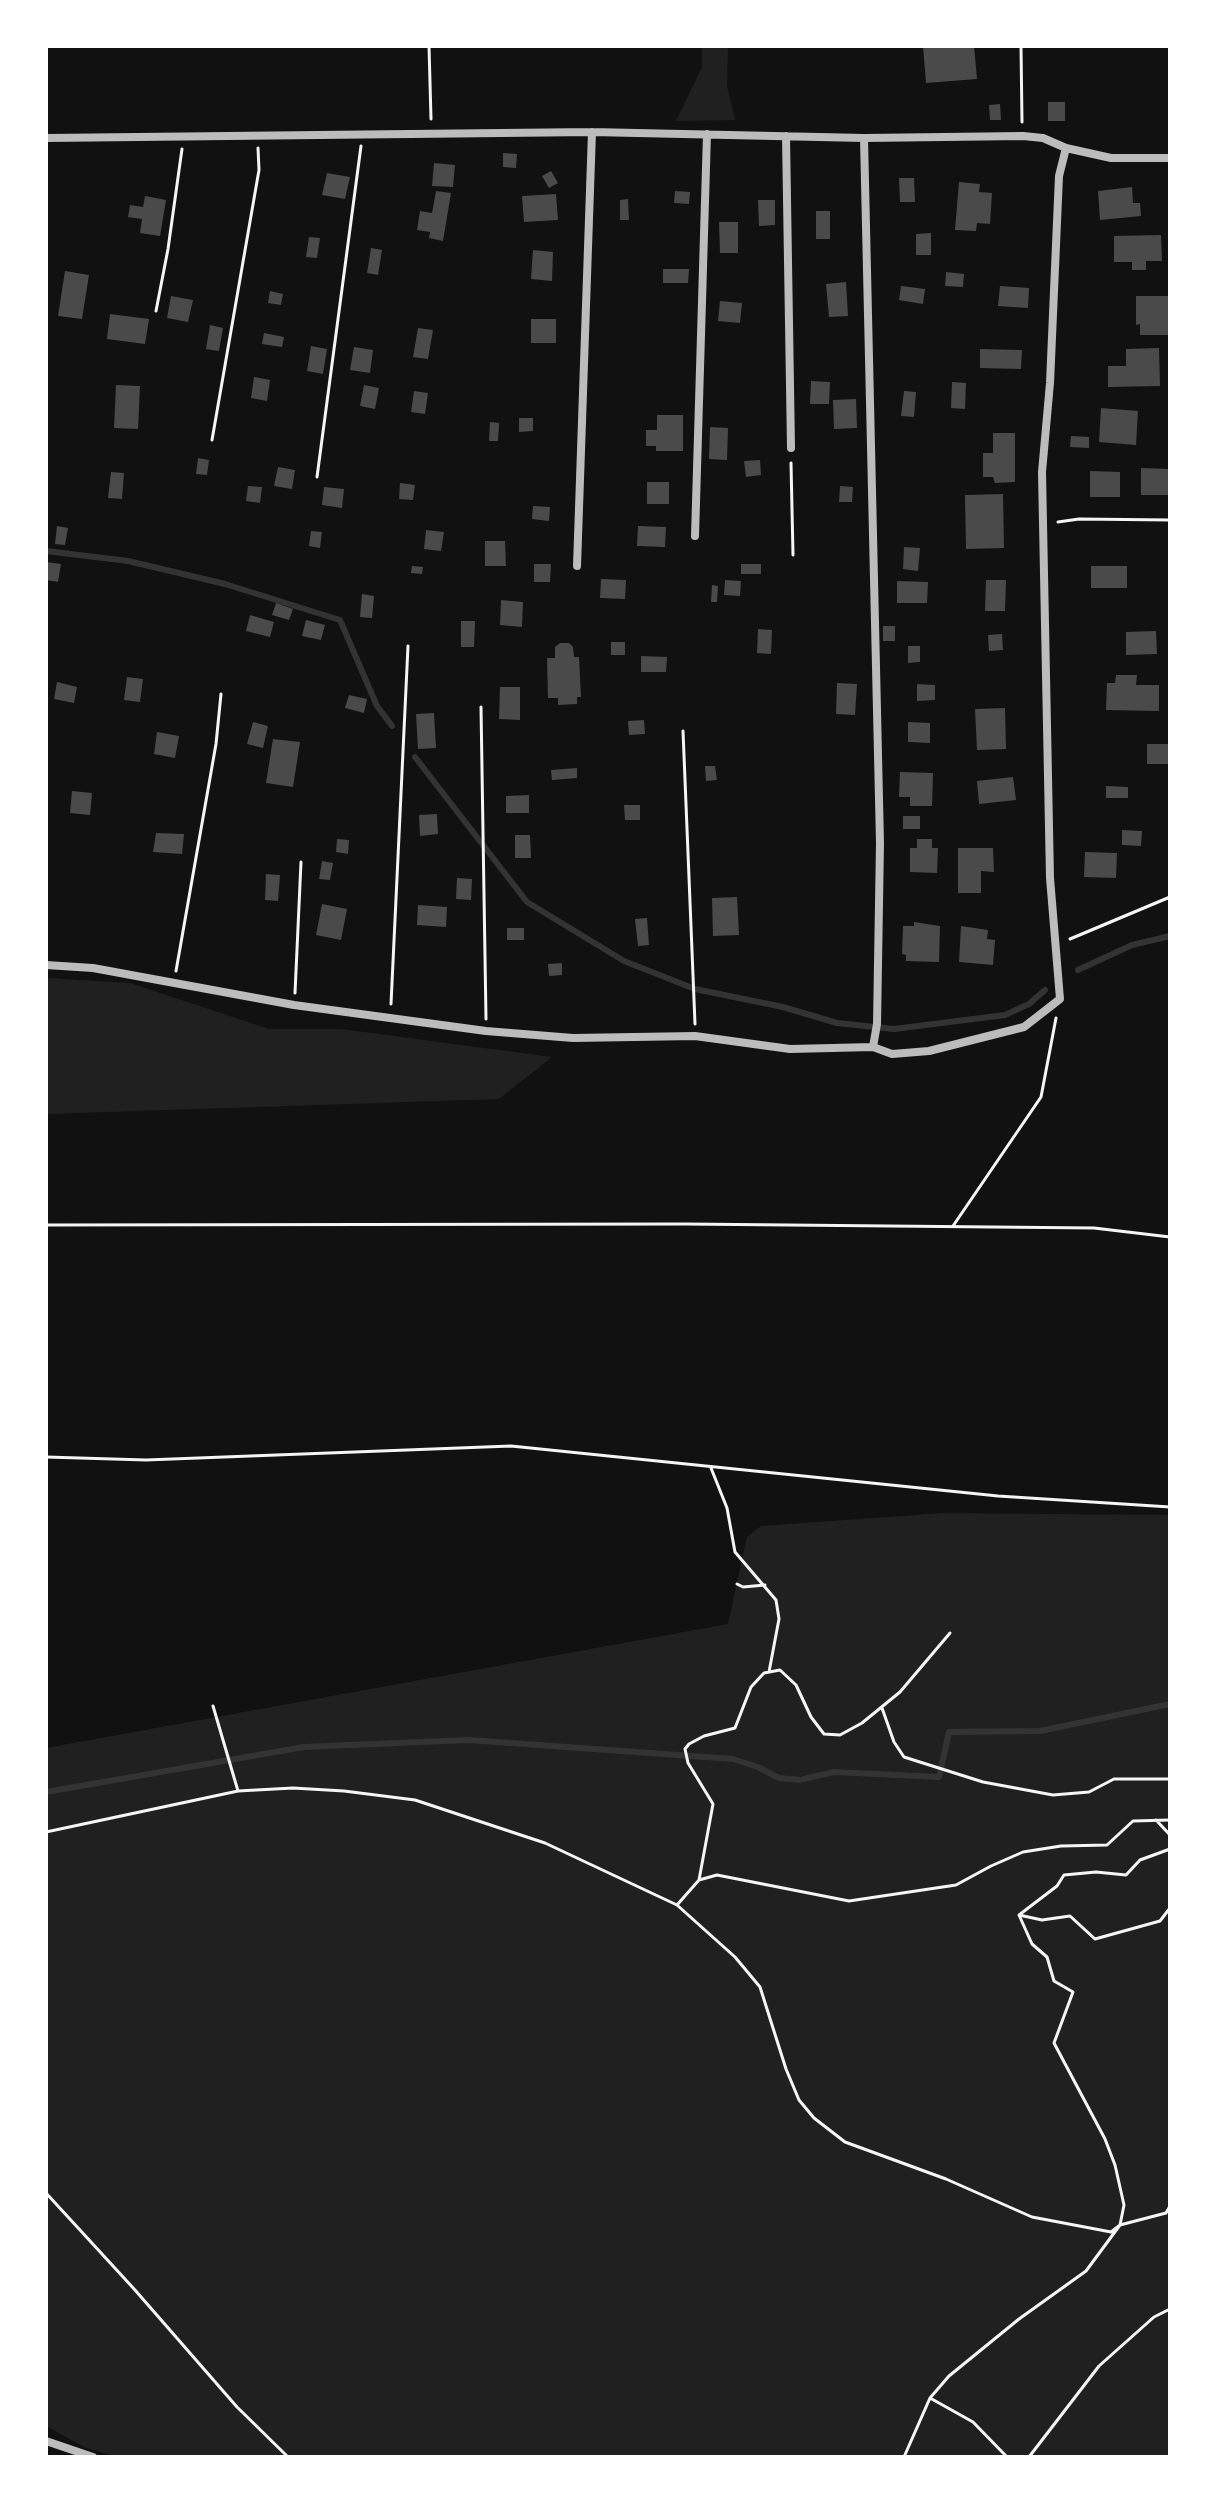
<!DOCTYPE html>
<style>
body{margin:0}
#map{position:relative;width:1216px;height:2503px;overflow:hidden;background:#111;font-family:Jost,sans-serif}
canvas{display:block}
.frame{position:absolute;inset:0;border:48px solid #fff;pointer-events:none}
</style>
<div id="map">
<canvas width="1216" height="2503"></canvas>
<div class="frame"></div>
</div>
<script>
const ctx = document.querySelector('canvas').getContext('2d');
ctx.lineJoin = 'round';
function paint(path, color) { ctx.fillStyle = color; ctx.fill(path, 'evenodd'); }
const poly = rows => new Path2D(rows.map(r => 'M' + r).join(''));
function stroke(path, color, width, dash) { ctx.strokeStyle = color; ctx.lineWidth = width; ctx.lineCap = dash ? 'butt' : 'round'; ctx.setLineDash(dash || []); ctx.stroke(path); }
const green = poly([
 [702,46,728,46,727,86,735,120,676,121,702,67],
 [46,978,130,983,269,1029,341,1029,552,1057,499,1099,46,1114],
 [944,1513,1170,1515,1170,2457,118,2457,86,2448,46,2426,46,1748,728,1624,747,1537,761,1526]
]);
const stream = poly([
 [46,551,128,561,225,584,340,620,377,706,392,726],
 [415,757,527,902,624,961,695,989,783,1007,837,1023,894,1029,1005,1015,1029,1004,1045,990],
 [1078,970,1132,945,1170,936],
 [804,1779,834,1772,939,1777,949,1732,1040,1731,1170,1704],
 [46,1792,304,1747,469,1740,733,1759,758,1767,779,1778,800,1780]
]);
const building = poly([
 [923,46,974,46,977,79,926,83],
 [1048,102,1065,102,1065,121,1048,121],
 [1000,104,1001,120,990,120,989,105],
 [503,153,517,154,516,168,503,167],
 [434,163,455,165,453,187,432,186],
 [551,171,558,183,549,188,542,176],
 [327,173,350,177,345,199,322,195],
 [899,178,914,178,915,202,900,202],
 [959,182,980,184,979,192,992,193,990,224,977,223,976,231,955,230],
 [1132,187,1133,203,1140,203,1141,216,1100,220,1098,191],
 [436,191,451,193,443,241,429,238,430,232,417,230,420,211,432,213],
 [675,191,690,192,689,204,674,203],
 [556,194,558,220,524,222,522,196],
 [145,196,166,200,160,236,140,233,142,219,128,217,130,205,143,207],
 [628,199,629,220,620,220,620,200],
 [758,200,775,200,775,225,759,226],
 [816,211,830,211,830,239,816,239],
 [719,222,738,222,738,253,720,253],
 [931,233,931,255,916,255,916,234],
 [1161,235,1162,261,1146,261,1146,270,1132,270,1132,262,1114,262,1114,236],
 [309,237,320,238,317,258,306,257],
 [371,248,382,250,378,275,367,273],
 [533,250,553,252,552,281,531,279],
 [663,269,689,269,688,283,663,283],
 [65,271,89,275,82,319,58,316],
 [946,272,964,274,963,287,945,286],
 [846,282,848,316,829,317,826,284],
 [901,286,925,289,923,304,899,300],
 [1000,286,1029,288,1028,308,998,306],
 [270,291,283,294,281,305,268,303],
 [171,296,193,300,188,322,167,318],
 [1136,296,1170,296,1170,335,1140,335,1140,324,1136,325],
 [720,301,742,303,740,323,718,321],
 [110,314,149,319,145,344,107,339],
 [531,319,556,319,556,343,531,343],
 [210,325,223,328,219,351,206,349],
 [418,328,433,330,428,359,413,357],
 [264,333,284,337,282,347,262,344],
 [311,346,327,349,323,374,307,371],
 [354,347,373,350,370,373,350,370],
 [1159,348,1160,386,1108,387,1108,366,1126,366,1126,349],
 [980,349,1022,350,1021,369,980,368],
 [254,377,270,380,267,401,251,398],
 [811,381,830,382,829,404,810,404],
 [952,382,966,383,965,409,951,408],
 [116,385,140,386,138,429,114,428],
 [364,385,379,388,375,409,360,406],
 [414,391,428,393,425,414,411,412],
 [904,391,916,392,914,417,901,416],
 [856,399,857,428,834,429,833,400],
 [1101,408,1138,411,1136,445,1099,442],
 [657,415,683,415,683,451,656,451,656,446,646,446,646,430,657,430],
 [519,418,533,418,533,431,519,432],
 [490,422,499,423,498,441,489,441],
 [710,427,728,428,727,460,709,459],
 [993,433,1015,433,1015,482,995,483,993,477,983,477,983,453,993,453],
 [1071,436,1089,437,1089,448,1070,447],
 [198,458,209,460,207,475,196,474],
 [760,460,761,475,746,477,744,461],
 [278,467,295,470,292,489,274,486],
 [1141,468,1169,469,1168,495,1141,495],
 [1090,471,1120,472,1120,497,1090,497],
 [111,472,124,473,122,499,108,498],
 [647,482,669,482,669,504,647,504],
 [400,483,415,485,413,500,399,499],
 [248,486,262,487,260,503,246,501],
 [840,486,853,487,852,502,839,502],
 [324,487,344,489,342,508,322,505],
 [1003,494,1004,548,966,549,965,495],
 [533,506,550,507,549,521,532,519],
 [57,526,68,528,65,545,55,544],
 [638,526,666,527,665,547,637,546],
 [426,530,444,532,441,551,424,549],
 [311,531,322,532,320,548,309,546],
 [485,541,505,541,506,566,485,566],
 [904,547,920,548,918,571,903,569],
 [46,562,61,564,58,582,46,580],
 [534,564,551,564,550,582,534,582],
 [741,564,761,564,761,574,741,574],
 [412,566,423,567,422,574,411,573],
 [1091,566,1127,566,1127,588,1091,588],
 [601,579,626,580,625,599,600,598],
 [725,580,741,581,740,596,724,595],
 [986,580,1006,580,1005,611,985,611],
 [897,581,928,582,927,603,897,603],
 [712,585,718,586,717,602,711,602],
 [362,594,374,596,372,618,360,617],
 [501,600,523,602,522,627,500,625],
 [276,603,293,609,289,620,272,615],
 [250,615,274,622,270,637,246,631],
 [306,620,325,625,321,640,302,636],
 [461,621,475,621,474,647,461,647],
 [883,626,895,626,895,641,883,641],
 [758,629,772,630,771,654,757,653],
 [1156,631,1157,654,1126,655,1126,632],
 [1002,634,1003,650,989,651,988,635],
 [611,642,625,642,625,655,611,655],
 [560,643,569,643,573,647,574,657,579,657,581,697,577,697,577,704,558,705,558,698,548,698,547,658,555,658,555,647],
 [908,646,920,646,920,662,908,663],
 [641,656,667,657,666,672,641,672],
 [1116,675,1137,675,1136,685,1159,685,1159,711,1106,710,1107,683,1115,683],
 [127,677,143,679,140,702,124,700],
 [57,682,77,687,74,703,54,699],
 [837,683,857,684,855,715,836,714],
 [917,684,935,685,935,700,917,701],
 [500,687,520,687,520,720,499,719],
 [349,695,367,699,364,713,345,708],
 [1005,708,1006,749,977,750,975,709],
 [434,713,436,748,418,749,416,714],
 [644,720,645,734,629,735,628,721],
 [253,722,268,726,263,748,247,744],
 [908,722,930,723,930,743,908,742],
 [157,732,179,736,175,758,154,754],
 [273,739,300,742,293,787,266,783],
 [1147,744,1170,744,1170,764,1147,764],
 [705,766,715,766,717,780,706,781],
 [577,768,577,778,552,780,551,770],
 [900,772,933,773,932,806,910,806,910,797,899,797],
 [1013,777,1016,800,979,804,977,781],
 [1106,786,1128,787,1128,798,1106,798],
 [72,791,92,793,90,815,70,813],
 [529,795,529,813,506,813,506,796],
 [624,805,640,805,640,820,625,820],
 [437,814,438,834,420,836,419,815],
 [903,816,920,816,920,829,903,829],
 [1122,830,1142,831,1141,846,1122,845],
 [156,833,184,834,182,854,153,852],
 [515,835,530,835,531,858,515,858],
 [337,839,349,840,348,854,336,852],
 [917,839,932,839,932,848,938,848,937,873,910,872,910,848,917,848],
 [958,848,993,848,994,872,981,871,981,893,958,893],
 [1085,852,1117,853,1116,878,1084,877],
 [322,861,333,863,330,880,319,879],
 [266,874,280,875,278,901,265,900],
 [457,878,472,879,471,900,456,899],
 [737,897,739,935,713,936,712,898],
 [322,904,347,909,341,940,316,935],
 [418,905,447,907,446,927,417,925],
 [647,918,649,945,638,946,635,919],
 [914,922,940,926,939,962,906,961,906,955,902,954,903,926,914,926],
 [961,926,988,930,987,939,995,940,993,965,959,962],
 [507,928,524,928,524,940,507,940],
 [562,963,562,975,549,976,548,964]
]);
const path = poly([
 [429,46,431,119],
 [1021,46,1022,122],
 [156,311,168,249,182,149],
 [212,440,259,170,258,148],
 [791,463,793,555],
 [317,477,361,146],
 [1058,522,1079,519,1170,520],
 [481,707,486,1019],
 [683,731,695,1024],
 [1070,939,1170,897],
 [176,971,216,744,221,694],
 [295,993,301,862],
 [391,1004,408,646],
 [46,1225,685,1224,1094,1228,1170,1237],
 [953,1226,1041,1097,1056,1018],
 [46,1457,146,1460,511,1446,998,1496,1170,1507],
 [711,1468,727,1508,735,1552,776,1600,779,1619,769,1672],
 [737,1584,743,1587,765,1585],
 [213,1706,238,1791],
 [882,1708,894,1742,904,1757,983,1782,1053,1795,1089,1792,1114,1779,1170,1779],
 [1156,1820,1170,1835],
 [46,1832,238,1791,293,1788,344,1791,415,1800,545,1843,677,1905,735,1957,760,1987,786,2069,799,2100,814,2118,845,2142,946,2179,1032,2217,1111,2232,1120,2225,1124,2205,1115,2165,1105,2139,1054,2043,1073,1992,1054,1981,1047,1957,1032,1944,1019,1915,1057,1886,1064,1875,1096,1872,1126,1875,1140,1860,1170,1849],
 [699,1880,713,1804,688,1763,685,1749,689,1744,704,1736,735,1728,751,1687,764,1673,780,1670,796,1685,811,1717,824,1734,840,1735,862,1723,900,1692,950,1633],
 [677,1905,699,1880,717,1875,849,1901,956,1885,991,1866,1023,1852,1061,1846,1107,1845,1133,1821,1170,1820],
 [1019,1915,1042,1920,1070,1916,1095,1939,1160,1921,1170,1908],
 [46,2193,135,2290,237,2407,288,2457],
 [930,2398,973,2422,1007,2457],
 [904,2457,930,2398,949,2376,1019,2319,1086,2271,1120,2225,1166,2213,1170,2206],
 [1029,2457,1099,2366,1154,2317,1170,2309]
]);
const minor = poly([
 [786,136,791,448],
 [46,138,592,132,864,138,1023,136,1043,138,1066,148,1111,158,1170,158],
 [864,138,880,843,877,1024,873,1047],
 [695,536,707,134],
 [577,566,592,132],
 [46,965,93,968,294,1005,486,1031,573,1038,695,1036,790,1049,873,1047,892,1054,929,1051,1024,1027,1060,999,1050,878,1042,472,1050,383,1059,176,1066,148],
 [46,2441,93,2457]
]);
paint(green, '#202020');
stroke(stream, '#333', 6);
paint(building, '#4a4a4a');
stroke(path, '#f5f5f5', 3);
stroke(minor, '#bcbcbc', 8);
</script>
